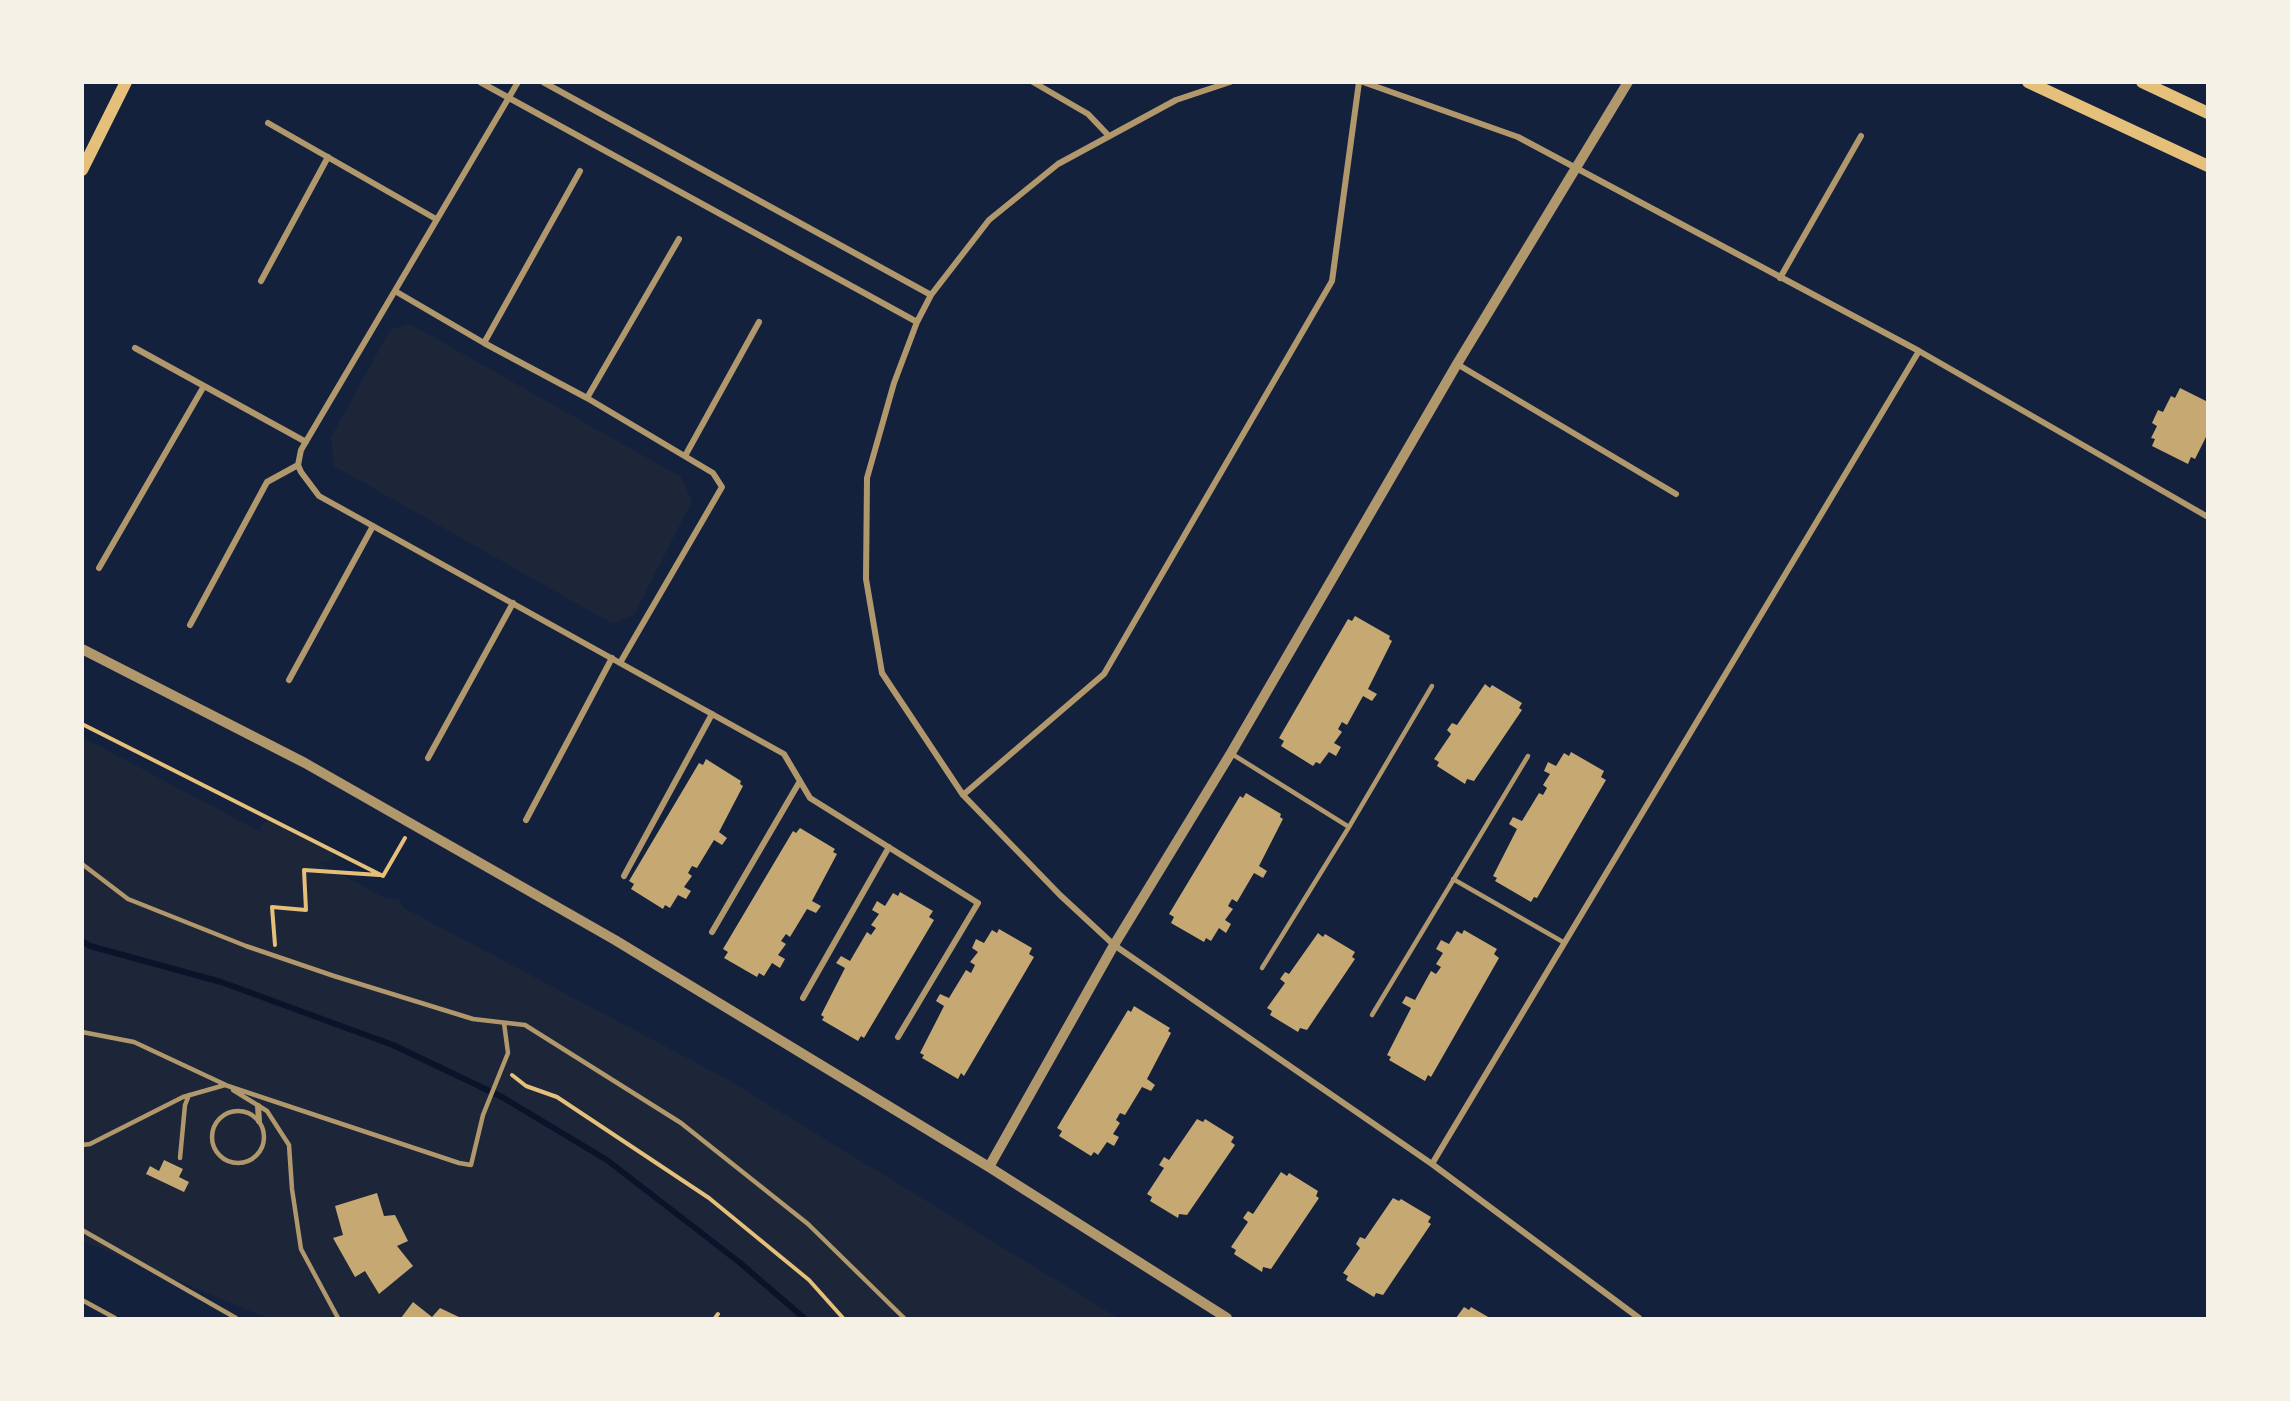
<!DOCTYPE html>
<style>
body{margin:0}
#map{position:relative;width:2290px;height:1401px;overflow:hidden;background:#14213d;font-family:Lora,serif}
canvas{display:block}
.frame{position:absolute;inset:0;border:84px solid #f6f1e7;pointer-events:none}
</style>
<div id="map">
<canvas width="2290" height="1401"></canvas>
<div class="frame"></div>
</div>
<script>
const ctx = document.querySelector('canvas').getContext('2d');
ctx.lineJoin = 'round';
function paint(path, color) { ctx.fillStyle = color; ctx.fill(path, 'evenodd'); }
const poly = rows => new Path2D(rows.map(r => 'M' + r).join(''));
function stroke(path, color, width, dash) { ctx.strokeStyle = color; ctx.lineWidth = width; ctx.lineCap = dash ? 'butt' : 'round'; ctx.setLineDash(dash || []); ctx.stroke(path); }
const green = poly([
 [410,324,681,477,692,501,634,615,613,624,334,466,331,437,390,330],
 [82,737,261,832,261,825,269,820,334,849,332,860,319,863,385,898,399,899,404,908,725,1078,1118,1318,267,1318,83,1241]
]);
const stream = poly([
 [82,941,90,946,221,982,393,1045,502,1097,607,1160,739,1262,804,1318]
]);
const building = poly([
 [2180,388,2208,402,2208,433,2195,459,2191,457,2188,464,2152,446,2155,439,2151,438,2157,426,2152,423,2158,410,2163,412,2171,396,2175,398],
 [1355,616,1390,636,1389,639,1392,641,1368,689,1377,694,1372,701,1363,696,1347,725,1342,722,1338,729,1342,732,1334,743,1341,747,1336,756,1329,752,1320,764,1316,762,1313,766,1281,746,1284,741,1279,738,1348,619,1352,621],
 [1485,684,1490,688,1492,685,1522,703,1519,708,1522,710,1474,781,1467,779,1465,784,1437,766,1439,762,1434,759,1451,734,1447,730,1452,723,1457,725],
 [1571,752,1604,771,1601,777,1606,780,1537,898,1534,897,1531,902,1495,881,1497,878,1493,876,1517,829,1509,824,1513,817,1522,821,1539,793,1543,795,1547,788,1543,785,1550,774,1544,771,1548,762,1556,766,1564,753,1569,756],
 [706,759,741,781,740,784,743,786,719,832,727,838,722,845,714,840,697,868,692,866,688,873,692,876,684,887,691,891,686,899,678,895,670,908,665,905,663,909,631,889,634,884,629,881,699,763,703,765],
 [1246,793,1281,814,1280,817,1283,819,1259,866,1267,871,1263,878,1254,873,1237,902,1232,899,1228,906,1233,909,1225,920,1231,924,1226,933,1219,928,1211,941,1206,938,1204,942,1171,923,1174,917,1169,914,1240,796,1243,798],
 [800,828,835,849,833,852,837,854,812,901,821,906,816,913,807,909,790,937,786,934,781,941,786,944,778,955,785,959,780,968,772,963,764,976,759,973,757,977,724,958,728,952,723,949,793,831,796,833],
 [900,892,933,911,929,917,934,920,864,1038,861,1036,858,1041,822,1020,824,1017,821,1015,845,968,836,963,841,956,850,961,867,932,871,935,876,928,871,925,879,914,872,910,877,901,885,906,893,893,898,896],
 [999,929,1032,948,1029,954,1034,957,964,1076,961,1073,958,1079,922,1058,924,1055,920,1053,944,1006,936,1001,940,994,949,998,966,970,971,973,975,965,970,962,978,952,972,948,976,939,984,943,992,930,997,933],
 [1464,930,1497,949,1494,954,1499,958,1431,1077,1428,1075,1425,1081,1389,1060,1391,1057,1387,1055,1411,1008,1402,1003,1406,996,1415,1000,1431,971,1436,974,1441,967,1436,964,1443,953,1436,949,1441,940,1449,944,1457,931,1462,934],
 [1318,933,1323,937,1325,934,1355,952,1352,957,1355,959,1307,1030,1300,1028,1298,1032,1270,1015,1272,1011,1267,1008,1285,983,1280,979,1285,972,1289,974],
 [1134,1006,1170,1028,1168,1031,1171,1033,1147,1079,1155,1085,1151,1091,1142,1087,1125,1115,1120,1113,1116,1120,1120,1123,1113,1134,1119,1137,1114,1146,1107,1142,1098,1155,1094,1152,1091,1156,1059,1136,1062,1131,1057,1128,1128,1010,1131,1012],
 [1197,1119,1203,1122,1205,1119,1234,1137,1231,1142,1235,1145,1187,1215,1179,1214,1178,1218,1150,1201,1152,1197,1147,1194,1164,1168,1159,1165,1164,1157,1169,1160],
 [164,1160,183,1169,179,1177,189,1182,184,1192,146,1174,150,1166,159,1171],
 [1281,1172,1287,1176,1289,1173,1318,1191,1316,1196,1319,1198,1271,1269,1263,1267,1262,1272,1234,1254,1236,1250,1231,1247,1248,1222,1243,1218,1248,1211,1253,1214],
 [377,1193,384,1216,395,1215,408,1241,397,1246,413,1266,379,1294,365,1271,355,1277,333,1238,343,1235,335,1206],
 [1393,1198,1399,1201,1401,1199,1431,1217,1428,1222,1431,1224,1383,1295,1376,1293,1374,1297,1346,1280,1348,1276,1343,1273,1360,1248,1356,1244,1360,1237,1365,1239],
 [413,1302,432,1317,440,1308,461,1318,401,1318],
 [1464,1307,1469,1310,1471,1307,1490,1318,1456,1318]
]);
const path = poly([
 [82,724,383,876,405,838],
 [275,945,272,907,306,910,304,870,379,875],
 [512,1075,526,1086,557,1097,709,1198,809,1280,843,1318],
 [715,1318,718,1314]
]);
const service = poly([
 [1232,754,1349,827],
 [82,864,128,899,246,946,334,976,473,1019,525,1025,681,1123,808,1224,904,1318],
 [1453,879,1563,942],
 [1262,968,1349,827,1432,686],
 [1372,1015,1528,756],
 [82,1032,134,1042,226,1085],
 [233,1090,267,1111,289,1145,292,1189,301,1249,338,1318],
 '212 1137a26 26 0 1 1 52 0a26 26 0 1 1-52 0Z',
 [82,1145,90,1144,183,1097,225,1085,459,1163,471,1165,483,1115,508,1053,504,1023],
 [180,1158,185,1105,189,1095],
 [82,1230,236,1318],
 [82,1300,115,1318]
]);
const minor = poly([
 [480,82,917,322],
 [518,82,301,450,298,465,301,472,319,496,784,754,810,798,978,903,898,1037],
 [543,82,931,295],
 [1033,82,1088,114,1109,136],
 [1230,82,1176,100,1058,164,989,220,931,295,917,322,894,383,867,478,866,579,882,673,963,795,1060,895,1114,945,1432,1164,1639,1318],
 [1363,82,1518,137,1919,351,2208,517],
 [268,123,436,219],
 [1780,278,1861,136],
 [261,281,328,157],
 [395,291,484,343,587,398,713,473,722,487,620,663],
 [484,343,580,171],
 [135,348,306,442],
 [1457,364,1676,494],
 [587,398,679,239],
 [685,456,759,322],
 [99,568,204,386],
 [190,625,267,482,298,465],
 [289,680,373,526],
 [428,758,513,603],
 [963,795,1104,674,1332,281,1359,82],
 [526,820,612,658],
 [624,876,712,714],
 [712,932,800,781],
 [803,998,889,847],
 [258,1106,259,1121],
 [1432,1164,1919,351]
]);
const tertiary = poly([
 [82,649,305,763,615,940,989,1167,1227,1318],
 [989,1167,1114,945,1231,753,1457,364,1628,82]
]);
const secondary = poly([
 [2028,82,2208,166],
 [2142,82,2208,113],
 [82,170,126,82]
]);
paint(green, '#1d2539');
stroke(stream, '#0b132b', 6);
paint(building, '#c6a872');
stroke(path, '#e5c07b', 4);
stroke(service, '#b1986c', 4.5);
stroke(minor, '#b1986c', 6);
stroke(tertiary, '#b1986c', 10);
stroke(secondary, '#e5c07b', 12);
</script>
